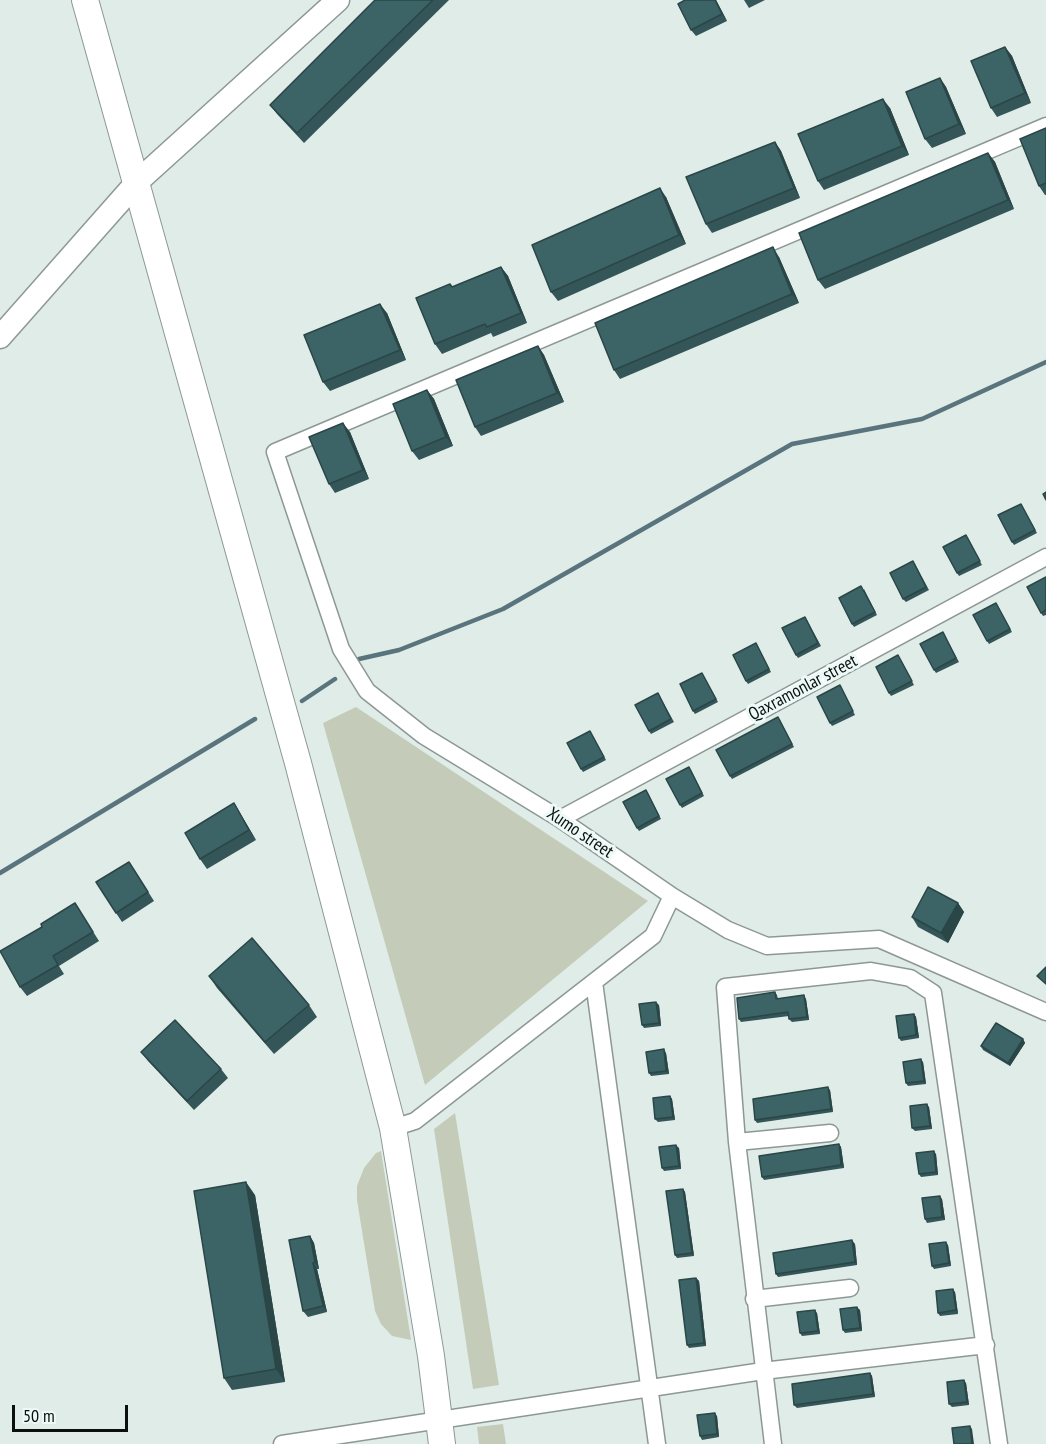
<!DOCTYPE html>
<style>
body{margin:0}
#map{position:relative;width:1046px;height:1444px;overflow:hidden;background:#e0ece8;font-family:"PT Sans Narrow",sans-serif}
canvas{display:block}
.scale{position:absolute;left:12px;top:1405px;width:116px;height:27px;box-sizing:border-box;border:3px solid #0b0f0e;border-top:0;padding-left:8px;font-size:18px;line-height:21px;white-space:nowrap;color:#0b0f0e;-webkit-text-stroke:4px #edf9f6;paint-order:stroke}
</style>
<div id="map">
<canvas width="1046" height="1444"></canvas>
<div class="scale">50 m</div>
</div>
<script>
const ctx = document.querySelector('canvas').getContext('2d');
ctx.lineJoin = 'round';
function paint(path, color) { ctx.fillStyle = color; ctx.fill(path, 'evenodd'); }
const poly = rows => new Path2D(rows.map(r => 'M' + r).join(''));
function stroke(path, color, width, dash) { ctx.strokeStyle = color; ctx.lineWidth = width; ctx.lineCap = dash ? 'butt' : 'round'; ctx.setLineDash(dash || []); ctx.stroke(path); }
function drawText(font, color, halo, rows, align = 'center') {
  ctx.font = font + ' "PT Sans Narrow",sans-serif'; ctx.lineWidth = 6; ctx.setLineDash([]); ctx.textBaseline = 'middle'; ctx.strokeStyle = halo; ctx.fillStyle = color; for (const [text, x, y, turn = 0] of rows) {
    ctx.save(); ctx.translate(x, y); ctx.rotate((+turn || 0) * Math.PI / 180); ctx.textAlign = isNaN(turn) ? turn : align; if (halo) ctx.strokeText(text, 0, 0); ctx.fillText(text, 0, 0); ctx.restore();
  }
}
const green = poly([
 [356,707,648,901,425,1085,323,723],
 [455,1113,499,1385,473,1389,434,1129],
 [381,1151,411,1340,392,1336,381,1324,375,1311,357,1200,357,1186,364,1168,376,1153],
 [503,1424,506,1444,479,1444,477,1427]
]);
const stream = poly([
 [359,659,399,650,503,609,792,444,922,419,1046,362],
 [302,701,335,679],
 [0,873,255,719]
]);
const street = poly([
 [1046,126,275,452,341,649,367,691,424,736,560,819,672,896,728,930,767,946,879,939,1046,1012],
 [560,819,1046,557],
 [594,982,657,1444],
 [393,1128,415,1121,653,936,672,896],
 [737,1142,830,1133],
 [754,1299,850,1288],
 [282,1444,763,1371,986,1345],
 [773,1444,737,1142,725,987,871,971,910,978,933,993,999,1444]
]);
const secondary = poly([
 [0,337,137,182,338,0]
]);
const primary = poly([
 [85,0,298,763,393,1128,431,1356,442,1444]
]);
const wall = poly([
 [375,0,449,0,304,143,277,114,270,105],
 [716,0,727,21,696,36,691,30],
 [744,0,765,0,749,8],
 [1005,47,1012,56,1031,103,997,117,991,108],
 [940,78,946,87,966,134,932,148,925,139],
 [890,108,909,155,824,190,818,181],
 [1046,128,1046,195,1045,195,1039,186],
 [775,142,781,151,800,198,712,233,706,224],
 [988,153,995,162,1014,209,825,289,818,280],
 [666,197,686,244,558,301,551,292],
 [779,257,799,303,620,379,614,370],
 [501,267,508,276,527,323,493,337,491,333,442,354,435,344,450,284,452,287],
 [387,313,406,360,330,391,323,382],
 [538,346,544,355,564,402,481,436,475,427],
 [427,390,434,399,453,446,419,460,412,451],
 [350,432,369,479,335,493,329,484],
 [1021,504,1037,533,1014,545,1012,542],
 [968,538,982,565,959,576,957,573],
 [915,564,929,590,906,602,903,599],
 [1046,577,1046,615,1043,616,1041,613],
 [864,589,877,615,854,627,852,624],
 [996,603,1012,632,989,644,987,641],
 [807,620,821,646,798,658,796,655],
 [945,636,959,662,936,673,934,670],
 [756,643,771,672,748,684,746,681],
 [900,659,914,685,891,696,889,693],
 [702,673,718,702,695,714,693,711],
 [840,685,855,715,832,726,830,723],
 [658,693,674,722,651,734,649,731],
 [780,720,794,747,732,779,730,776],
 [590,731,606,760,583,772,581,769],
 [691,770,704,796,682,808,680,805],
 [648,793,661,819,639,831,637,828],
 [234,803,256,840,207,869,200,859],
 [135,871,154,901,122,922,116,913],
 [75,903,99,941,59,966,64,974,27,996,20,987,42,927],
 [958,903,964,912,948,943,918,927,912,917],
 [209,976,309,1005,317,1017,274,1054,217,988],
 [775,992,777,995,778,999,806,999,809,1020,792,1022,789,1019,789,1016,741,1022,739,1019],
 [659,1005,661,1026,644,1028,642,1025],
 [914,1014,916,1017,919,1038,901,1041,899,1038],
 [1023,1039,1025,1043,1010,1066,983,1050,981,1046],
 [141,1052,221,1069,228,1078,194,1110,148,1061],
 [666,1053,669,1074,651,1076,649,1073],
 [923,1062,926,1084,908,1086,906,1083],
 [830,1090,833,1112,757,1123,755,1120],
 [670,1096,672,1099,675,1120,658,1122,655,1119],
 [929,1107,932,1129,915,1131,912,1128],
 [839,1144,841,1147,844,1168,764,1180,762,1177],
 [679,1148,681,1169,664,1171,662,1168],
 [936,1154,938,1175,921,1177,919,1174],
 [683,1189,685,1192,694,1256,677,1258,675,1255],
 [255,1195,285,1382,232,1390,224,1378],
 [942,1199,945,1220,927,1223,925,1219],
 [310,1236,314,1243,319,1269,317,1269,327,1312,308,1317,303,1311],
 [855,1244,857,1265,778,1277,776,1274],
 [948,1245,951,1266,934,1269,932,1266],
 [696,1278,699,1281,706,1346,689,1348,687,1345],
 [955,1292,958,1314,940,1316,938,1313],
 [860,1310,862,1331,845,1333,843,1330],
 [817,1313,820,1334,802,1336,800,1333],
 [870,1373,872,1376,875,1397,797,1408,794,1405],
 [966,1383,969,1405,952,1407,949,1404],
 [717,1416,719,1437,702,1440,700,1436]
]);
const shadedWall = poly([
 [715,0,716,0,727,21,722,14],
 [1005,47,1012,56,1031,103,1025,93],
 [940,78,946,87,966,134,959,124],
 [883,99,890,108,909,155,902,146],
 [775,142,781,151,800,198,794,188],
 [988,153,995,162,1014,209,1008,200],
 [660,188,666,197,686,244,679,235],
 [773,247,779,257,799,303,792,294],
 [501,267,508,276,527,323,521,313],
 [380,304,387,313,406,360,400,350],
 [538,346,544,355,564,402,557,393],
 [427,390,434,399,453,446,446,437],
 [343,423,350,432,369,479,363,470],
 [234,803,240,813,256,840,249,830],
 [958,903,964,912,948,943,941,933],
 [804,995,806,999,809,1020,807,1017],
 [656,1002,659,1005,661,1026,659,1023],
 [914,1014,916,1017,919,1038,916,1035],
 [1023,1039,1025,1043,1010,1066,1008,1063],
 [664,1049,666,1053,669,1074,666,1071],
 [921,1059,923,1062,926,1084,924,1081],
 [828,1087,830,1090,833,1112,831,1109],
 [670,1096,672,1099,675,1120,673,1117],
 [927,1104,929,1107,932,1129,930,1126],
 [839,1144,841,1147,844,1168,841,1165],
 [676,1145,679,1148,681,1169,679,1166],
 [934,1151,936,1154,938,1175,936,1172],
 [246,1182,255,1195,285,1382,276,1369],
 [683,1189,685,1192,694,1256,692,1253],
 [940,1196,942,1199,945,1220,942,1217],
 [310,1236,314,1243,319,1269,315,1262],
 [852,1240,855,1244,857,1265,855,1262],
 [946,1242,948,1245,951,1266,949,1263],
 [313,1263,317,1269,327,1312,323,1306],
 [696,1278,699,1281,706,1346,704,1343],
 [953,1289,955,1292,958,1314,956,1310],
 [857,1307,860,1310,862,1331,860,1328],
 [815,1310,817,1313,820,1334,818,1331],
 [870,1373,872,1376,875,1397,873,1394],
 [964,1380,966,1383,969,1405,967,1402],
 [715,1413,717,1416,719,1437,717,1434],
 [970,1426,972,1429,974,1444,972,1444]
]);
const building = poly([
 [375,0,433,0,297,133,270,105,375,0],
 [685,0,715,0,722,14,691,30,678,4,685,0],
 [1005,47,1025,93,991,108,971,61,1005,47],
 [940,78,959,124,925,139,906,92,940,78],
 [883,99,902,146,818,181,798,134,883,99],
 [1046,128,1046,183,1039,186,1020,139,1046,128],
 [775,142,794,188,706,224,686,177,775,142],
 [988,153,1008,200,818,280,799,233,988,153],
 [660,188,679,235,551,292,532,245,660,188],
 [773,247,792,294,614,370,595,323,773,247],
 [501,267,521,313,487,327,485,324,435,344,416,298,450,284,452,287,501,267],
 [380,304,400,350,323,382,304,335,380,304],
 [538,346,557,393,475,427,456,380,538,346],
 [427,390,446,437,412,451,393,404,427,390],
 [343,423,363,470,329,484,309,437,343,423],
 [1046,492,1046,500,1043,494,1046,492],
 [1021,504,1035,530,1012,542,998,515,1021,504],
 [966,535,980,561,957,573,943,547,966,535],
 [913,561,926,587,903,599,890,573,913,561],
 [1046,577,1046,610,1041,613,1027,587,1046,577],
 [861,586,875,612,852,624,839,598,861,586],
 [996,603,1010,629,987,641,973,615,996,603],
 [805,617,818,643,796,655,782,628,805,617],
 [943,632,956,658,934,670,920,644,943,632],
 [756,643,769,669,746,681,733,655,756,643],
 [898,655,912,681,889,693,876,667,898,655],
 [702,673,716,699,693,711,680,684,702,673],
 [840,685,853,711,830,723,817,697,840,685],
 [658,693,671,719,649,731,635,705,658,693],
 [778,717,792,744,730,776,716,750,778,717],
 [590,731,604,757,581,769,567,743,590,731],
 [689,767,702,793,680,805,666,779,689,767],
 [646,790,659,816,637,828,623,802,646,790],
 [234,803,249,830,200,859,185,833,234,803],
 [129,862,148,892,116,913,96,882,129,862],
 [928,887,958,903,941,933,912,917,928,887],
 [75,903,93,932,53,956,58,965,20,987,0,951,42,927,41,924,75,903],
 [252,938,309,1005,265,1042,209,976,252,938],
 [1046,967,1046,984,1037,976,1046,967],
 [775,992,776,999,804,995,807,1017,789,1019,788,1012,739,1019,737,998,775,992],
 [656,1002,659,1023,642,1025,639,1004,656,1002],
 [914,1014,916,1035,899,1038,896,1016,914,1014],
 [175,1020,221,1069,187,1101,141,1052,175,1020],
 [996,1023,1023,1039,1008,1063,981,1046,996,1023],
 [664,1049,666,1071,649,1073,646,1052,664,1049],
 [921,1059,924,1081,906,1083,903,1062,921,1059],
 [828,1087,831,1109,755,1120,753,1099,828,1087],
 [670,1096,673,1117,655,1119,653,1098,670,1096],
 [927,1104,930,1126,912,1128,910,1106,927,1104],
 [839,1144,841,1165,762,1177,759,1156,839,1144],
 [676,1145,679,1166,662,1168,659,1147,676,1145],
 [934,1151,936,1172,919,1174,916,1153,934,1151],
 [246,1182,276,1369,224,1378,194,1191,246,1182],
 [683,1189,692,1253,675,1255,666,1191,683,1189],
 [940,1196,942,1217,925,1219,922,1198,940,1196],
 [310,1236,315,1262,313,1263,323,1306,303,1311,289,1240,310,1236],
 [852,1240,855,1262,776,1274,773,1253,852,1240],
 [946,1242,949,1263,932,1266,929,1244,946,1242],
 [696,1278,704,1343,687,1345,679,1280,696,1278],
 [953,1289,956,1310,938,1313,936,1291,953,1289],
 [857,1307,860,1328,843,1330,840,1309,857,1307],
 [815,1310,818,1331,800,1333,797,1312,815,1310],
 [870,1373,873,1394,794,1405,792,1384,870,1373],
 [964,1380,967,1402,949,1404,947,1382,964,1380],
 [715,1413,717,1434,700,1436,697,1415,715,1413],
 [970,1426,972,1444,954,1444,952,1428,970,1426]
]);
const streetNames = [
 ["Qaxramonlar street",803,688,-28],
 ["Xumo street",580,833,34]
];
paint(green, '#c4ccb9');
stroke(stream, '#59747d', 4.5);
stroke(street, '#8d9895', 19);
stroke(secondary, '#8d9895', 25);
stroke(primary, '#8d9895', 28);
stroke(street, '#fff', 16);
stroke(secondary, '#fff', 22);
stroke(primary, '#fff', 26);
paint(wall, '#345658');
paint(shadedWall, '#2a4647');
paint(building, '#3c6466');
stroke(building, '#2a4647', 1.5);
drawText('18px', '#0b0f0e', '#edf9f6', streetNames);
</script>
